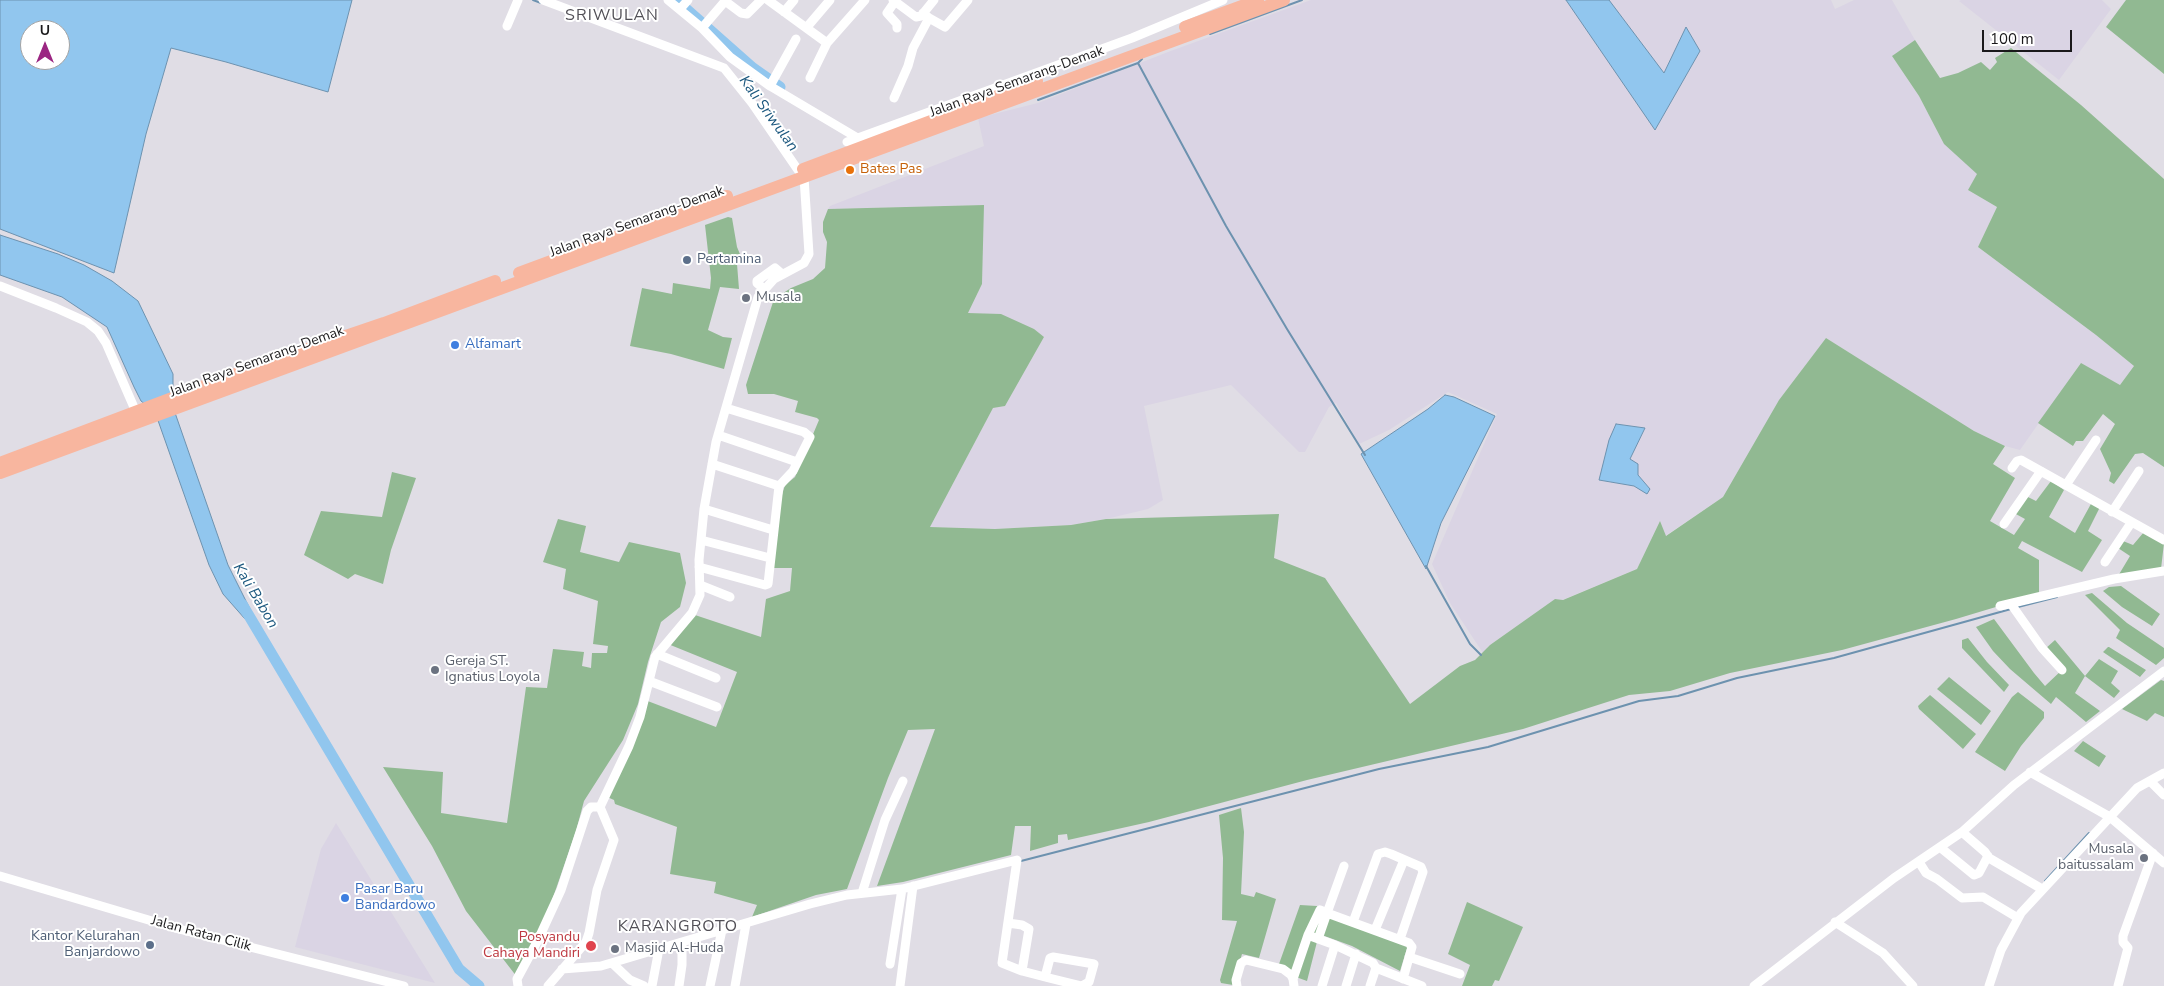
<!DOCTYPE html>
<style>
body{margin:0}
#map{position:relative;width:2164px;height:986px;overflow:hidden;background:#e0dde5;font-family:"Nunito Sans",sans-serif}
canvas{display:block}
.north{position:absolute;left:20px;top:20px;width:50px;height:50px;box-sizing:border-box;background:#fff;border:1px solid #a3a3a4;border-radius:50%;rotate:0deg;font-size:14px;font-weight:700;line-height:20px;text-align:center;color:#1a191b}
.north::after{content:'';display:block;margin:auto;width:18px;height:22px;background:#9b2682;clip-path:polygon(50% 0,100% 100%,50% 72%,0 100%)}
.scale{position:absolute;left:1982px;top:30px;width:90px;height:22px;box-sizing:border-box;border:2px solid #1a191b;border-top:0;padding-left:6px;font-size:15px;line-height:18px;white-space:nowrap;color:#1a191b;-webkit-text-stroke:4px #fff;paint-order:stroke}
</style>
<div id="map">
<canvas width="2164" height="986"></canvas>
<div class="north">U</div>
<div class="scale">100 m</div>
</div>
<script>
const ctx = document.querySelector('canvas').getContext('2d');
ctx.lineJoin = 'round';
function paint(path, color) { ctx.fillStyle = color; ctx.fill(path, 'evenodd'); }
const poly = rows => new Path2D(rows.map(r => 'M' + r).join(''));
function stroke(path, color, width, dash) { ctx.strokeStyle = color; ctx.lineWidth = width; ctx.lineCap = dash ? 'butt' : 'round'; ctx.setLineDash(dash || []); ctx.stroke(path); }
function drawText(font, color, halo, rows, align = 'center') {
  ctx.font = font + ' "Nunito Sans",sans-serif'; ctx.lineWidth = 4; ctx.setLineDash([]); ctx.textBaseline = 'middle'; ctx.strokeStyle = halo; ctx.fillStyle = color; for (const [text, x, y, turn = 0] of rows) {
    ctx.save(); ctx.translate(x, y); ctx.rotate((+turn || 0) * Math.PI / 180); ctx.textAlign = isNaN(turn) ? turn : align; if (halo) ctx.strokeText(text, 0, 0); ctx.fillText(text, 0, 0); ctx.restore();
  }
}
const built = poly([
 [1311,0,1566,0,1655,129,1700,51,1686,28,1664,74,1609,0,1831,0,1835,9,1854,0,1892,0,1915,40,1892,56,1919,96,1944,144,1978,174,1968,190,1997,207,1978,247,2096,335,2134,366,2120,385,2080,364,2020,450,2005,446,1974,431,1826,338,1779,400,1723,497,1665,536,1660,521,1637,569,1562,600,1555,599,1490,645,1483,653,1450,603,1432,564,1497,414,1448,392,1389,430,1359,444,1336,403,1329,407,1305,452,1299,452,1231,385,1144,406,1163,500,1148,509,1106,519,1071,525,995,529,930,527,993,408,1005,406,1044,337,1001,315,968,313,982,284,983,205,828,209,830,206,984,146,978,118,1038,103,1168,52],
 [1616,424,1645,428,1630,459,1638,475,1650,489,1599,480],
 [1961,0,2102,0,2111,9,2059,80,1959,1],
 [336,823,435,983,295,947,321,849]
]);
const green = poly([
 [2126,0,2164,0,2164,74,2106,27],
 [1915,40,1940,78,1958,73,1981,62,1990,70,1997,62,1995,58,2011,48,2081,105,2164,179,2164,467,2143,453,2135,454,2114,484,2109,481,2111,473,2100,449,2115,424,2103,414,2083,441,2076,441,2073,446,2038,423,2081,363,2120,385,2134,366,2096,335,1978,247,1997,207,1968,190,1977,174,1944,144,1919,96,1892,56],
 [984,205,982,284,968,313,1001,314,1034,329,1044,337,1005,406,993,408,930,527,995,529,1071,525,1106,519,1279,514,1274,558,1325,578,1410,704,1460,666,1475,660,1490,645,1555,599,1563,600,1637,569,1660,521,1666,536,1723,497,1779,400,1826,338,1974,431,2005,446,1993,464,2015,478,1990,521,2014,535,2025,519,2014,513,2026,496,2036,501,2051,481,2064,490,2049,517,2075,533,2092,502,2100,507,2088,531,2102,540,2082,572,2022,541,2018,548,2039,560,2039,594,1956,619,1842,650,1730,673,1670,691,1629,695,1523,729,1307,780,1149,822,1068,840,1067,834,1058,835,1058,843,1030,851,1031,826,1015,826,1011,855,903,882,877,886,935,729,908,730,888,778,847,889,816,895,752,917,757,905,714,893,716,882,670,874,677,827,615,804,614,800,605,796,645,700,716,727,737,672,668,644,695,615,761,637,766,599,790,591,792,568,771,568,782,495,785,485,795,477,819,420,817,418,795,412,798,401,774,394,748,394,746,385,774,299,791,288,813,279,825,268,827,242,823,232,823,222,828,209],
 [728,217,732,218,737,247,742,259,737,264,739,289,720,287,708,330,723,337,732,338,724,369,671,354,630,346,642,288,672,294,673,283,710,289,711,278,705,225],
 [392,472,416,478,391,550,383,584,355,574,348,579,304,555,321,511,382,517],
 [558,519,586,526,580,552,619,562,629,542,680,553,686,583,680,607,661,622,648,662,638,704,623,740,584,801,576,831,549,909,517,977,466,911,432,846,383,767,443,772,441,813,507,823,526,687,547,688,553,649,584,652,582,666,591,668,592,653,607,653,608,646,593,644,598,601,563,589,566,569,543,562],
 [2144,532,2164,543,2161,569,2118,576,2130,556,2118,548,2123,541,2133,545],
 [2121,586,2160,614,2152,626,2122,607,2103,591,2109,587],
 [2092,593,2127,623,2164,648,2164,658,2156,665,2116,638,2120,630,2085,595],
 [1994,619,2034,673,2045,686,2064,668,2045,649,2055,640,2085,676,2099,659,2118,671,2111,683,2120,691,2114,698,2085,676,2075,693,2100,711,2086,722,2056,697,2051,704,2010,669,1993,651,1976,627],
 [1968,638,1987,662,2009,685,2004,692,1962,648,1962,640],
 [2108,647,2109,647,2146,670,2140,677,2103,652],
 [1949,677,1991,711,1981,725,1937,689],
 [2161,680,2164,681,2164,717,2155,713,2147,721,2122,709],
 [2018,692,2044,712,2044,718,2021,746,2005,771,1975,752,2012,697],
 [1930,695,1976,734,1963,749,1919,709,1918,706],
 [2083,741,2106,756,2099,767,2074,751],
 [1241,808,1244,832,1241,894,1254,897,1256,892,1276,899,1259,958,1242,954,1233,985,1221,983,1220,980,1237,921,1222,920,1223,858,1219,815],
 [1467,902,1523,927,1499,981,1495,980,1492,986,1462,986,1470,965,1448,954],
 [1300,905,1317,906,1327,914,1408,945,1400,971,1352,946,1319,934,1307,981,1296,977,1279,964]
]);
const water = poly([
 [0,0,352,0,328,92,226,62,171,48,146,134,114,273,0,229,0,0],
 [30,30,60,30,60,60,30,60,30,30],
 [1566,0,1609,0,1664,73,1686,27,1700,51,1655,130,1566,0],
 [0,235,58,254,84,265,112,281,138,301,173,374,173,407,228,565,253,615,245,619,223,594,209,565,155,412,141,401,134,387,107,327,62,297,0,275,0,235],
 [1445,395,1454,397,1495,416,1441,523,1426,569,1361,454,1428,409,1445,395],
 [1616,424,1645,428,1630,459,1638,464,1638,475,1650,489,1647,494,1634,486,1599,480,1609,440,1616,424]
]);
const stream = poly([
 [533,0,541,3],
 [1210,34,1302,0],
 [1138,63,1226,226,1287,329,1365,455],
 [1038,100,1138,63,1142,59],
 [1426,566,1470,644,1481,655],
 [2018,607,2057,597],
 [1021,861,1379,769,1488,747,1639,701,1678,696,1737,678,1834,658,2011,609],
 [2045,881,2089,833]
]);
const river = poly([
 [676,0,753,68,780,87],
 [242,604,459,969,479,986]
]);
const minor = poly([
 [543,0,724,68,752,103,798,170],
 [668,0,702,28,730,57,770,86,861,140],
 [768,0,827,43,865,0],
 [893,0,916,17,921,16,934,0],
 [896,0,887,13,897,24,897,28],
 [725,1,741,13,747,14,761,0],
 [680,9,688,0],
 [784,12,794,0],
 [923,13,929,18,945,27,968,0],
 [507,26,518,0],
 [807,27,830,0],
 [702,28,726,0],
 [810,78,827,43],
 [770,86,796,39],
 [894,98,908,66,913,48,929,18],
 [847,142,1132,38,1223,0],
 [0,286,56,308,87,322,98,331,106,343,136,412],
 [764,289,757,283,757,281,775,268,782,274],
 [718,435,797,462],
 [712,464,779,486],
 [2012,468,2017,461,2021,460,2164,540],
 [2066,485,2096,440],
 [704,509,773,530],
 [2112,512,2139,471],
 [2004,524,2041,471],
 [701,540,770,558],
 [2105,562,2131,523],
 [699,567,765,585,768,584,779,486,793,471,810,437,804,432,726,408],
 [700,585,730,597],
 [2011,604,2042,648,2062,670],
 [2000,606,2114,579,2164,571],
 [657,654,716,678],
 [649,681,717,707],
 [2030,772,2110,817,2164,863],
 [2150,781,2164,795],
 [600,807,629,746,640,717,655,657,692,613,700,595,699,560,704,509,716,442,758,297,774,279,804,263,809,254,804,177],
 [1962,832,1985,852,1989,858,2042,889],
 [1941,848,1974,875,1979,873,1988,856],
 [1919,862,1926,873,1937,879,1962,898,1983,897,2018,918],
 [1344,866,1327,913,1409,943,1412,947,1403,979],
 [0,876,179,929,404,986],
 [862,893,885,820,903,781],
 [1353,922,1378,854,1385,852,1391,854,1421,867,1423,872,1400,939],
 [1835,922,1883,953,1913,986],
 [1008,923,1022,925,1029,929,1022,971],
 [1375,930,1404,860],
 [1313,937,1335,945],
 [1409,957,1460,974],
 [612,963,630,980,644,986],
 [890,964,902,889],
 [562,969,601,966,810,904,847,895,902,889,1017,860,1002,963,1022,971,1045,977,1082,986,1089,982,1094,964,1053,957,1050,958,1045,977],
 [518,986,517,979,538,940,561,890,587,811,591,807,600,807],
 [548,986,586,942,589,933,597,890,614,840,600,807],
 [652,986,659,949],
 [679,986,682,965,682,942],
 [710,986,722,930],
 [735,986,746,924],
 [900,986,913,886],
 [1237,986,1236,980,1241,963,1246,960,1283,969,1291,975,1293,979],
 [1294,986,1293,979,1308,935,1320,910,1327,913,1318,939],
 [1322,986,1335,945,1373,963,1376,968,1422,986],
 [1346,986,1356,954],
 [1370,986,1376,968],
 [1754,986,1894,878,1962,832,2014,785,2164,671],
 [1989,986,2001,950,2021,913,2137,788,2164,773],
 [2118,986,2128,948,2123,942,2123,936,2153,853]
]);
const highway = poly([
 [1185,27,1258,0],
 [803,169,1037,81],
 [519,273,727,196],
 [0,463,246,370,384,323,495,281],
 [0,473,1284,0]
]);
const markers = [
 [850,170,5,"#e8710a"],
 [687,260,5,"#5c6f8a"],
 [746,298,5,"#6b7280"],
 [455,345,5,"#3f7fe0"],
 [435,670,5,"#6b7280"],
 [2144,858,5,"#6b7280"],
 [345,898,5,"#3f7fe0"],
 [150,945,5,"#5c6f8a"],
 [591,946,6,"#e0444e"],
 [615,949,5,"#6b7280"]
];
const streetNames = [
 ["Jalan Raya Semarang-Demak",1017,82,-20],
 ["Jalan Raya Semarang-Demak",637,222,-20],
 ["Jalan Raya Semarang-Demak",257,362,-20],
 ["Jalan Ratan Cilik",201,934,15]
];
const foodNames = [
 ["Bates Pas",860,170]
];
const serviceNames = [
 ["Pertamina",697,260],
 ["Kantor Kelurahan",140,937,"right"],
 ["Banjardowo",140,953,"right"]
];
const worshipNames = [
 ["Musala",756,298],
 ["Gereja ST.",445,662],
 ["Ignatius Loyola",445,678],
 ["Musala",2134,850,"right"],
 ["baitussalam",2134,866,"right"],
 ["Masjid Al-Huda",625,949]
];
const shopNames = [
 ["Alfamart",465,345],
 ["Pasar Baru",355,890],
 ["Bandardowo",355,906]
];
const healthNames = [
 ["Posyandu",580,938],
 ["Cahaya Mandiri",580,954]
];
const waterNames = [
 ["Kali Sriwulan",768,114,54],
 ["Kali Babon",255,596,59]
];
const quarterNames = [
 ["SRIWULAN",612,16],
 ["KARANGROTO",678,927]
];
paint(built, '#dad4e4');
paint(green, '#91b992');
paint(water, '#91c6ee');
stroke(water, '#6d92af', 1);
stroke(stream, '#6d92af', 2);
stroke(river, '#91c6ee', 11);
stroke(minor, '#fff', 9);
stroke(highway, '#f8b69f', 12);
for (const [x, y, r, color] of markers) { const dot = new Path2D(); dot.arc(x, y, r, 0, 2 * Math.PI); ctx.fillStyle = color; ctx.fill(dot); stroke(dot, '#fff', 2); }
drawText('14px', '#1a191b', '#fff', streetNames);
drawText('14px', '#c56008', '#fff', foodNames, 'left');
drawText('14px', '#4e5e75', '#fff', serviceNames, 'left');
drawText('14px', '#5b616d', '#fff', worshipNames, 'left');
drawText('14px', '#366cbe', '#fff', shopNames, 'left');
drawText('14px', '#be3a42', '#fff', healthNames, 'right');
drawText('italic 15px', '#1b577e', '#fff', waterNames);
ctx.letterSpacing = '1px';
drawText('16px', '#514f56', '#fff', quarterNames);
ctx.letterSpacing = '0px';
</script>
